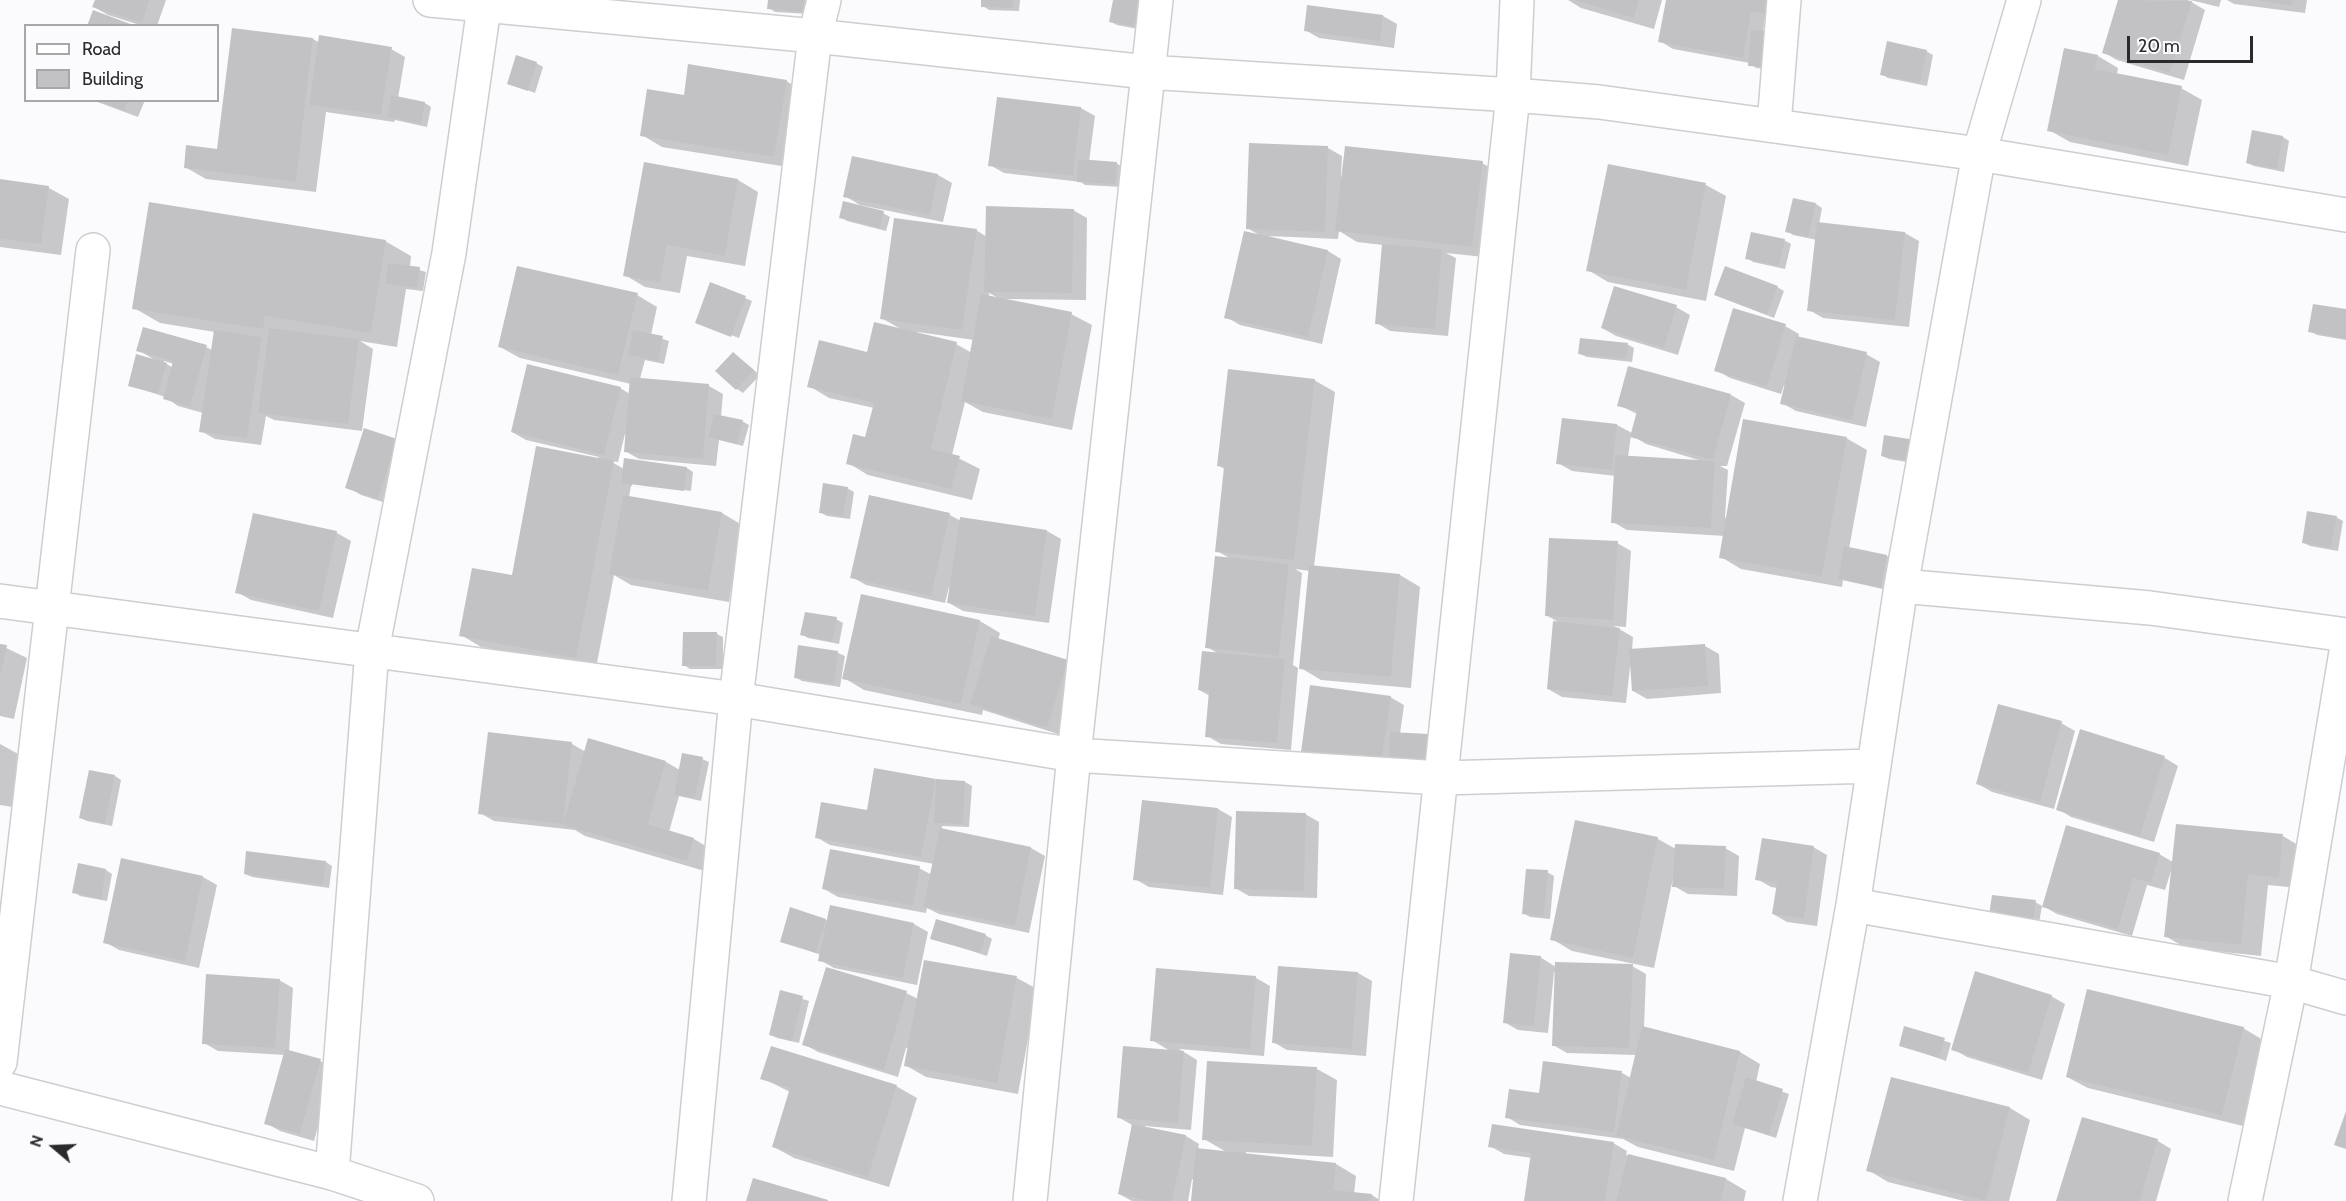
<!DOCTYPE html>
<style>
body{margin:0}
#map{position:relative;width:2346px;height:1201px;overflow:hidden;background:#fbfbfe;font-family:Cabin,sans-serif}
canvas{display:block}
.legend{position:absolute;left:24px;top:24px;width:195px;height:78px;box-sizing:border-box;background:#fbfbfe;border:2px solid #a7a7aa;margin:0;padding:8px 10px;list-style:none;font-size:18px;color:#2a292b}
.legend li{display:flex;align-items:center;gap:12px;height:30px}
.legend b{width:30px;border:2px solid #a7a7aa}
.north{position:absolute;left:24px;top:1117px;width:60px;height:60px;-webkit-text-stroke:4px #fbfbfe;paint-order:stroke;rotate:289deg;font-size:16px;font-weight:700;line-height:24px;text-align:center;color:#2a292b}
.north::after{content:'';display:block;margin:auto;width:21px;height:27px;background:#2a292b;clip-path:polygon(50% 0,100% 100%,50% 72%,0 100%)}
.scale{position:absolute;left:2127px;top:36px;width:126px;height:27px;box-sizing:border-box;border:3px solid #2a292b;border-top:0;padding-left:8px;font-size:18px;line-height:21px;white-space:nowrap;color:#2a292b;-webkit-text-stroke:4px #fbfbfe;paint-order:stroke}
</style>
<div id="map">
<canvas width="2346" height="1201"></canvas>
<ul class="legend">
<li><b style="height:8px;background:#fff"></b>Road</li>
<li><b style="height:16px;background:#c2c2c5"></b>Building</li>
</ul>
<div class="north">N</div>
<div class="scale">20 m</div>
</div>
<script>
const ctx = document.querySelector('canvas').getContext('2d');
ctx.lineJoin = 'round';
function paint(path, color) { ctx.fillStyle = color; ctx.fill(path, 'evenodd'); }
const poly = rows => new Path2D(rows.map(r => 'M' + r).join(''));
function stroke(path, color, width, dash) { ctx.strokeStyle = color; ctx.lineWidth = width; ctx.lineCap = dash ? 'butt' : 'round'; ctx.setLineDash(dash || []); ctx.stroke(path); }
const shadow = poly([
 [96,0,166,0,157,26,143,26,108,15,94,7],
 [770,0,810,0,809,14,775,12,769,8],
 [983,0,1020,0,1019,11,989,10,983,6],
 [1115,0,1135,0,1143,30,1117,25,1111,22],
 [1568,0,1662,0,1654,29,1581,8],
 [1667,0,1785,0,1780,21,1765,18,1763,32,1776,70,1756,68,1750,63,1673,49,1660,41],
 [2119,0,2188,0,2205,10,2184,80,2117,60,2103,52],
 [2190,0,2221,0,2219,7],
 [2227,0,2307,0,2305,13,2234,4],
 [1383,16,1397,24,1394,48,1319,38,1305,30],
 [233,30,313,39,320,43,391,49,405,57,398,98,425,103,431,107,427,127,395,120,394,122,326,112,316,192,206,179,185,167,218,151],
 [1926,51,1933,55,1927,86,1888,78,1881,74],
 [2098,56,2118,68,2117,75,2181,88,2202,100,2188,166,2070,142,2049,130],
 [536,63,543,67,535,93,509,83],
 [786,81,807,93,794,168,662,147,642,135,685,97],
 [998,98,1081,108,1095,116,1089,162,1116,163,1123,167,1122,187,1085,185,1081,182,1004,173,990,165],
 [92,100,145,100,138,117],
 [2283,137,2289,141,2284,172,2254,166,2247,163],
 [1328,148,1342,156,1341,177,1482,163,1503,175,1493,258,1446,253,1456,258,1448,336,1390,331,1377,323,1383,245,1357,242,1339,231,1338,239,1268,236,1328,251,1341,259,1322,344,1240,325,1226,317,1261,236,1247,228],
 [853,158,938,175,952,183,943,222,860,205,845,196],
 [645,164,738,180,758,192,745,266,687,256,680,293,645,287,625,275],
 [0,181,49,188,69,199,61,255,0,247],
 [1706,185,1726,196,1706,301,1608,282,1588,270],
 [1794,199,1816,204,1822,208,1819,224,1905,233,1919,241,1909,327,1823,318,1809,310,1817,240,1793,235,1787,231],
 [1073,210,1087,218,1086,300,1006,299,1006,301,1071,314,1092,325,1072,430,983,412,965,402,952,455,980,469,972,500,868,475,848,463,867,439,874,408,829,398,809,386,868,354,901,329,881,318,976,230,987,237],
 [989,293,1000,299,989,297],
 [918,332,974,340,972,353,956,344,917,334],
 [883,213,890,217,886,231,847,221,841,217],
 [1784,240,1791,244,1785,269,1753,262,1747,258],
 [385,241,411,256,410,267,426,272,423,291,406,289,397,347,360,341,373,349,362,431,274,420,266,416,261,445,215,439,201,431,203,413,178,406,165,397,130,385,155,360,138,350,206,347,212,350,215,332,160,323,134,308],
 [164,361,174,364,173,368,164,362],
 [711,284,752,301,739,338,702,324],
 [1777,287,1784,291,1774,318,1716,295],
 [637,295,657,307,651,335,669,341,664,364,645,360,640,379,709,386,723,394,721,417,742,421,749,425,743,446,719,440,716,466,639,459,625,451,627,434,625,434,618,462,610,461,624,469,687,468,693,472,691,491,632,483,632,486,690,494,631,486,629,497,722,513,742,525,729,602,631,585,614,575,596,668,481,647,461,635,513,576,599,457,526,440,512,432,620,388,630,394,631,384,520,358,500,347],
 [1676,307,1690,315,1678,355,1616,336,1602,328],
 [2346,311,2346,340,2317,335,2310,331],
 [1785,326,1799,334,1798,338,1866,354,1880,362,1866,427,1796,411,1782,403,1786,386,1784,385,1781,394,1730,378,1716,370],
 [1627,344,1634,348,1632,362,1587,357,1580,354],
 [733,354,760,375,743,393,737,389],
 [1630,368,1731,395,1745,403,1727,466,1720,466,1728,470,1725,518,1846,438,1867,450,1849,549,1887,556,1893,560,1887,590,1843,580,1842,587,1741,569,1721,557,1725,536,1627,530,1613,522,1616,476,1572,471,1558,463,1563,419,1617,425,1632,433,1637,414,1619,405],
 [1631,435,1646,444,1705,462,1628,457],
 [1314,380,1335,392,1314,567,1400,575,1420,587,1411,688,1321,680,1301,668,1310,571,1295,569,1302,573,1293,665,1298,668,1291,750,1221,744,1207,736,1210,696,1199,690,1219,654,1207,647,1231,559,1217,551,1226,470,1218,465],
 [1885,437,1918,464,1889,459,1882,456],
 [397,440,392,505,361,495,347,487],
 [847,488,854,492,850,519,827,516,820,512],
 [870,497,950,515,961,521,961,518,1047,531,1061,539,1049,623,963,611,949,603,951,588,949,587,945,603,866,585,852,577],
 [254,514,337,533,351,541,333,618,251,600,237,592],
 [2336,517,2343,521,2338,551,2310,546,2304,543],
 [1617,543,1631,551,1626,627,1614,626,1633,637,1632,651,1705,646,1719,654,1721,693,1647,699,1633,691,1632,667,1630,667,1626,703,1562,697,1548,689,1560,623,1546,615],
 [836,619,843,623,839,644,808,638,801,634],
 [980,621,1000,633,998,640,1068,662,1061,735,983,710,982,715,864,690,844,678],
 [717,634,723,637,723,669,690,669,684,665],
 [0,645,27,658,14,719,0,716],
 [800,647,838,653,845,656,840,687,802,681,795,677],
 [1390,697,1404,705,1400,734,1434,771,1316,760,1302,751],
 [2061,723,2075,731,2054,809,1992,792,1978,784],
 [489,734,572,744,586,752,666,762,680,770,702,759,709,762,701,801,679,796,669,832,694,839,714,851,708,872,585,836,575,830,494,821,480,813],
 [0,744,22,756,12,807,0,805],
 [2165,758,2178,766,2154,842,2071,817,2058,809],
 [115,776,121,780,112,826,87,821,80,818],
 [935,781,965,782,972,786,969,827,942,826,942,830,1031,848,1045,856,1029,933,939,914,927,908,926,913,838,897,824,889,919,868,932,875,934,864,830,845,816,837],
 [1218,809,1232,817,1223,895,1149,887,1135,879],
 [1305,814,1319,822,1317,898,1249,896,1235,888],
 [1576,821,1658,839,1676,849,1725,848,1739,856,1737,896,1688,894,1674,886,1674,878,1673,878,1654,968,1572,951,1552,939],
 [2283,836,2303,848,2299,888,2268,885,2261,956,2186,948,2165,936,2172,871,2171,871,2165,890,2147,885,2132,936,2057,914,2043,906,2159,854,2173,862],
 [1813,847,1827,855,1817,926,1787,922,1773,914,1777,888,1771,887,1757,879],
 [326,862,332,866,329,888,252,877,245,874],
 [79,865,106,870,112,874,107,901,80,896,74,892],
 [1547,872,1554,876,1550,919,1530,917,1523,913],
 [203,877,217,885,199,968,119,950,105,942],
 [2035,902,2042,906,2039,923,1997,918],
 [831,906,914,924,928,932,917,985,834,968,820,960,821,955,782,941,826,920,828,921],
 [985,935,992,939,987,956,932,938],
 [1540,957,1556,967,1632,966,1646,974,1644,1028,1740,1052,1760,1064,1756,1082,1789,1094,1776,1138,1745,1128,1734,1171,1638,1147,1623,1139,1520,1125,1507,1117,1540,1094,1622,1073,1631,1078,1637,1055,1567,1053,1553,1045,1556,972,1554,972,1548,1033,1518,1030,1504,1022],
 [925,961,1017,978,1037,989,1018,1094,926,1077,905,1065,908,1048,906,1048,898,1077,818,1052,804,1044,906,993,918,999],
 [1279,968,1358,973,1372,981,1366,1056,1287,1050,1273,1042],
 [1256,978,1270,986,1264,1056,1179,1049,1197,1060,1191,1130,1145,1126,1145,1128,1186,1136,1199,1144,1198,1150,1228,1153,1204,1139,1209,1062,1317,1069,1337,1080,1333,1157,1246,1152,1246,1155,1336,1164,1356,1176,1354,1194,1372,1195,1381,1201,1192,1201,1194,1180,1192,1179,1188,1201,1132,1201,1119,1194,1132,1125,1118,1117,1170,1051,1152,1040],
 [279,980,293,988,289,1052,320,1061,334,1069,314,1141,280,1131,266,1123,285,1055,218,1051,204,1043],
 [781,992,809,1001,799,1043,777,1038,771,1035],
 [2051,996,2065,1004,2042,1080,1967,1057,1953,1049],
 [1905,1028,1951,1043,1946,1061,1901,1045],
 [2243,1028,2263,1040,2243,1126,2088,1088,2067,1077],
 [762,1078,896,1086,917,1098,889,1187,794,1158,774,1147,790,1092],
 [1892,1078,2010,1108,2030,1120,2009,1201,1964,1201,1888,1182,1868,1170],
 [2083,1118,2158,1141,2171,1149,2156,1201,2058,1201],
 [1613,1143,1627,1151,1626,1155,1726,1179,1746,1191,1744,1201,1526,1201,1532,1158,1504,1154,1490,1146]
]);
const building = poly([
 [95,0,149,0,142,23,92,7],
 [768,0,804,0,803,12,767,9],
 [981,0,1013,0,1013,8,981,7],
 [1113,0,1141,0,1136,27,1109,22],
 [1573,0,1639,0,1634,18],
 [1666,0,1769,0,1767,14,1751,11,1743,58,1658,42],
 [2118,0,2192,1,2170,73,2102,53],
 [2255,0,2293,0,2292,6],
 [1307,5,1383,15,1380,41,1304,31],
 [93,10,133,25,133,26,87,26],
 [232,28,313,38,296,182,184,168,186,145,217,149],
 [1751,30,1772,31,1770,67,1748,66],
 [319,35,392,47,381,115,309,105],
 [1887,41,1927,50,1920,83,1880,75],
 [2064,48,2098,55,2095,69,2182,86,2168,155,2047,131],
 [516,55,537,62,528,91,507,84],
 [688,64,787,80,774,157,640,136,647,89,684,95],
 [391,95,425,102,421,124,387,117],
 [997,97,1081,107,1073,176,988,166],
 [97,100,128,100,124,111],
 [2252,130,2283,136,2277,169,2246,163],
 [1249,143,1328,146,1325,232,1246,229],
 [1345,146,1483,161,1472,247,1335,231],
 [852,156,938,174,930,215,843,197],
 [1078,159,1117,162,1115,184,1077,182],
 [644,162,738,179,725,256,667,245,660,283,623,276],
 [1608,164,1706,183,1686,290,1586,271],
 [0,179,49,186,41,244,0,239],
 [1793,198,1816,203,1808,237,1785,232],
 [843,201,884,211,880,228,839,218],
 [149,202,386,240,371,333,265,316,263,329,132,309],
 [986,206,1074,209,1072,293,984,292],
 [894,218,977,229,962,330,880,319],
 [1817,222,1905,232,1895,320,1807,311],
 [1244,231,1328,250,1308,337,1224,318],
 [1751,232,1785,239,1779,266,1745,259],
 [1382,244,1442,249,1435,329,1375,324],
 [388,263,420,267,417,288,385,284],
 [517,266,638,293,618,375,498,347],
 [1725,266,1778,286,1767,315,1714,295],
 [710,282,746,296,731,337,695,323],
 [1614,286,1677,305,1664,348,1601,328],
 [981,294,1072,312,1052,419,961,401],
 [2313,304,2346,309,2346,339,2308,332],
 [1733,308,1786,324,1767,387,1714,371],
 [874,322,957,342,931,449,960,456,951,489,846,464,853,434,865,437,874,403,807,387,819,340,867,352],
 [143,327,207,345,190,407,163,399,173,361,136,351],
 [269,328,359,339,348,424,258,413],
 [214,330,262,337,247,438,199,432],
 [633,330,663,336,658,361,628,355],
 [1796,336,1867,352,1852,420,1780,404],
 [1580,338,1628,343,1626,359,1578,354],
 [733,352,754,370,736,390,715,371],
 [136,354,167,363,158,394,128,386],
 [527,364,621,387,604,455,511,432],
 [1628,366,1731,394,1713,460,1630,437,1637,411,1617,406],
 [1228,369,1315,379,1294,560,1215,552,1224,467,1217,466],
 [630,377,709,384,703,459,624,452],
 [714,414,743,420,737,444,708,437],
 [1562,418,1617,424,1612,470,1556,464],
 [1743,419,1847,437,1822,576,1719,558],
 [364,428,397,439,378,499,345,488],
 [1884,435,1915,440,1912,461,1881,456],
 [536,446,614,461,576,658,459,636,472,568,512,575],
 [1615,455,1715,461,1711,528,1611,523],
 [624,458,687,467,684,491,621,483],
 [823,483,848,487,843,516,819,513],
 [623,495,722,512,708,591,609,574],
 [869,495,950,513,931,596,850,578],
 [2307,511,2337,516,2331,548,2302,543],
 [253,513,337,531,319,611,235,593],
 [960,517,1047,530,1035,616,947,603],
 [1549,538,1618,541,1613,620,1545,616],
 [1844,546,1887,555,1881,588,1838,579],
 [1215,556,1289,564,1279,656,1205,648],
 [1309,565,1400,574,1391,677,1299,669],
 [861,594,980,620,961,704,842,679],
 [805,612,837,617,832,642,800,635],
 [1553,621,1620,628,1612,696,1547,689],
 [683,632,717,632,716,666,682,666],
 [991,636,1068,660,1047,728,970,704],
 [0,644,7,645,1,673,0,673],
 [1705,644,1708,686,1632,691,1629,649],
 [798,645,838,651,834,684,794,678],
 [1202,651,1285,659,1277,743,1205,737,1209,691,1198,690],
 [1310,685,1391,696,1381,764,1301,752],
 [1998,704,2062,721,2040,802,1976,784],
 [2080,729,2165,756,2140,836,2056,810],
 [488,732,572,742,563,824,478,814],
 [1390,732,1429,734,1428,768,1389,767],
 [588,738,666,761,648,824,694,838,687,861,563,825],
 [682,753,703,757,695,798,674,795],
 [874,768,936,779,921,857,815,838,821,802,867,810],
 [89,770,115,775,105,824,79,818],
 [936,779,965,781,963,824,934,823],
 [1142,800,1218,808,1210,888,1133,880],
 [1236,811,1306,813,1304,891,1234,889],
 [1575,820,1658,837,1633,958,1550,940],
 [2176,824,2283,834,2279,878,2248,874,2241,945,2164,937],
 [2066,825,2160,853,2151,883,2133,878,2118,929,2042,907],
 [940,828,1031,847,1015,926,923,907],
 [1762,838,1814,846,1804,919,1772,914,1777,883,1755,880],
 [1675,844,1726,846,1724,889,1672,887],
 [830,849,920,866,913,906,822,889],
 [246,851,326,861,323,885,244,874],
 [121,858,203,876,185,961,103,943],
 [78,863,106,869,101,899,72,893],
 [1526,869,1548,870,1544,916,1522,914],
 [1992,895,2036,900,2033,921,1989,915],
 [830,905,914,923,903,978,818,961],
 [790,907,826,919,816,953,780,942],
 [936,919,986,934,980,953,930,939],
 [1510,953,1541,956,1534,1026,1503,1023],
 [924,960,1017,976,997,1083,904,1066],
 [1555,962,1633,964,1629,1048,1552,1046],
 [1278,966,1358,972,1352,1049,1272,1043],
 [826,967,907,991,884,1070,802,1045],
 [1156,968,1256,976,1250,1049,1150,1041],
 [1975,971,2052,995,2028,1073,1951,1050],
 [206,974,280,979,275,1048,202,1044],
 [2087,989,2244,1027,2222,1115,2066,1077],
 [780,990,803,996,792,1041,769,1035],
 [1642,1026,1740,1051,1714,1160,1616,1136],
 [1904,1026,1945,1038,1939,1058,1899,1046],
 [771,1046,897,1085,868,1177,772,1147,790,1088,760,1079],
 [1123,1046,1184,1051,1178,1123,1117,1118],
 [285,1049,321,1059,300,1134,264,1124],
 [1207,1061,1317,1067,1312,1146,1202,1140],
 [1543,1061,1622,1071,1614,1132,1505,1118,1509,1089,1539,1093],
 [1746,1077,1783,1089,1769,1135,1732,1124],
 [1891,1077,2010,1107,1986,1201,1866,1171],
 [2346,1111,2346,1149,2334,1145],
 [2082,1117,2158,1139,2140,1201,2056,1201],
 [1132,1124,1186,1135,1172,1201,1149,1201,1118,1194],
 [1492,1124,1614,1142,1605,1201,1524,1201,1531,1153,1488,1147],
 [1196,1148,1336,1163,1334,1190,1372,1194,1371,1201,1191,1201],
 [1628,1154,1726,1178,1721,1201,1616,1201],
 [753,1178,828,1200,828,1201,746,1201]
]);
const street = poly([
 [430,0,815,36,1147,72,1513,95,1599,102,1979,154,2346,215],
 [1774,125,1784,0],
 [1901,586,2150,608,2346,635],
 [0,601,736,699,1074,755,1441,778,1874,766],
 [1853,905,2291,982,2346,998],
 [0,1062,93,250],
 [332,1173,372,650,449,253,485,0],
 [689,1201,736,699,815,36,824,0],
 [1030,1201,1074,755,1156,0],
 [1396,1201,1513,95,1517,0],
 [1800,1201,1853,905,1901,586,1979,154,2024,0],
 [2245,1201,2291,982,2346,652]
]);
const secondary = poly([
 [0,1088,332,1173,417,1201]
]);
paint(shadow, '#0003');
paint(building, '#c2c2c5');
stroke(street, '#ceced1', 36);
stroke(secondary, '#ceced1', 36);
stroke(street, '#fff', 33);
stroke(secondary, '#fff', 33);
</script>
